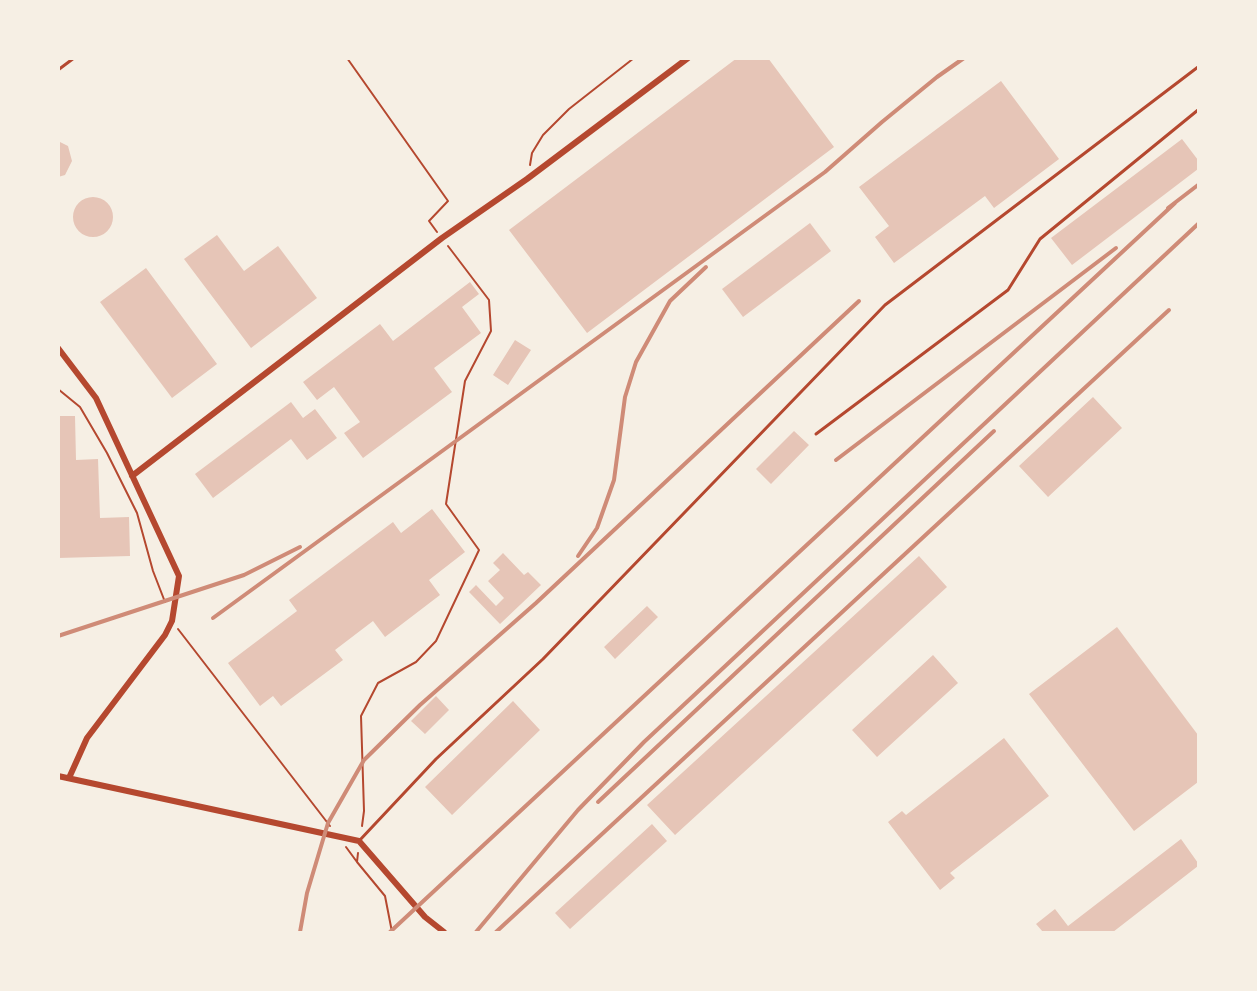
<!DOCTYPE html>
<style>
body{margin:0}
#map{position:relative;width:1257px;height:991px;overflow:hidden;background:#f6efe4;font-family:Commissioner,sans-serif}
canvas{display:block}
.frame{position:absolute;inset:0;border:60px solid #f6efe4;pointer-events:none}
</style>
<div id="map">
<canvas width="1257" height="991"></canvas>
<div class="frame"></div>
</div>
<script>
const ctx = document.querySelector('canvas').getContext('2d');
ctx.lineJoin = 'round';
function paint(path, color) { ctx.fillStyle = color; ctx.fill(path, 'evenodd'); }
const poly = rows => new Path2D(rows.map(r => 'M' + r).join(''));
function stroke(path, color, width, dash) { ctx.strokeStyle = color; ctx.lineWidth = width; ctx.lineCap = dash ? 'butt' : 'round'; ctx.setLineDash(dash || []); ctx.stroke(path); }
const building = poly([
 [737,58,768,58,834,147,587,333,509,230],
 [1001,81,1059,159,994,208,985,196,894,263,875,237,889,226,859,187],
 [1182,139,1198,160,1198,169,1072,265,1051,238],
 [58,141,68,146,72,161,65,175,58,177],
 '73 217a20 20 0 1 1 40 0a20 20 0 1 1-40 0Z',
 [810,223,831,251,743,317,722,289],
 [217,235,244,271,278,246,317,298,251,348,184,259],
 [146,268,217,364,172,398,100,302],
 [470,282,479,294,462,307,481,333,434,368,452,392,363,458,344,433,360,422,334,387,317,400,303,382,380,324,393,341],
 [515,340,531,350,508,385,493,375],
 [1093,397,1122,428,1048,497,1019,466],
 [291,402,303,418,315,409,337,438,307,460,291,439,213,498,195,474],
 [58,416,75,416,76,460,98,459,100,518,129,517,130,556,58,558],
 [794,431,809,445,771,484,756,469],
 [432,509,465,552,429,580,440,595,385,637,373,621,335,650,343,660,281,706,273,696,260,706,228,663,297,611,289,600,393,522,401,533],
 [503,553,524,575,528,572,541,585,500,624,469,592,476,585,496,606,504,598,488,581,500,570,493,563],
 [919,556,947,587,675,835,647,805],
 [647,606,658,617,615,659,604,647],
 [1117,627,1198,735,1198,782,1134,831,1029,694],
 [933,655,958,683,877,757,852,730],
 [436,696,449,710,425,734,411,721],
 [513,701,540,730,452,815,425,787],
 [1004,738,1049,796,950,873,955,878,940,890,888,822,902,811,906,815],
 [652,824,667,841,570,929,555,913],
 [1181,839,1198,863,1198,866,1113,932,1043,932,1036,924,1055,909,1068,926]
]);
const path = poly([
 [347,58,448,201,429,221,437,232],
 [530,165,532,153,543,135,569,109,634,58],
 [58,389,80,407,107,453,137,513,153,571,165,602],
 [178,629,330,826],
 [362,826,364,811,361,716,378,683,416,662,436,641,479,550,446,504,465,381,491,331,489,300,448,246],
 [346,847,357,862],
 [358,853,357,862,385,896,392,932]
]);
const service = poly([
 [58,70,74,58],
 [816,434,1008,290,1040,239,1198,110],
 [359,841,436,759,543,659,885,305,1198,67]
]);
const minor = poly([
 [58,348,96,398,179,576,172,621,165,635,87,738,69,778],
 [132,476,442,238,527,179,688,58],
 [58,776,359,841,425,917,444,932]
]);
const rail = poly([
 [1168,208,1198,185],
 [836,460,1116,248],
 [578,556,597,528,614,480,625,397,636,362,670,301,706,267],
 [213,618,825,172,882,122,937,77,964,58],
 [58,636,244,575,300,547],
 [598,802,994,431],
 [300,932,307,893,328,823,364,760,420,705,536,603,859,301],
 [390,932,1175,203],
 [476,932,578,810,644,742,1198,224],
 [496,932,1169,310]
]);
paint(building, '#e6c5b7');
stroke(path, '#b5482f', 2);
stroke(service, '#b5482f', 3);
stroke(minor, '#b5482f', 6);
stroke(rail, '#cf8b77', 4);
</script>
